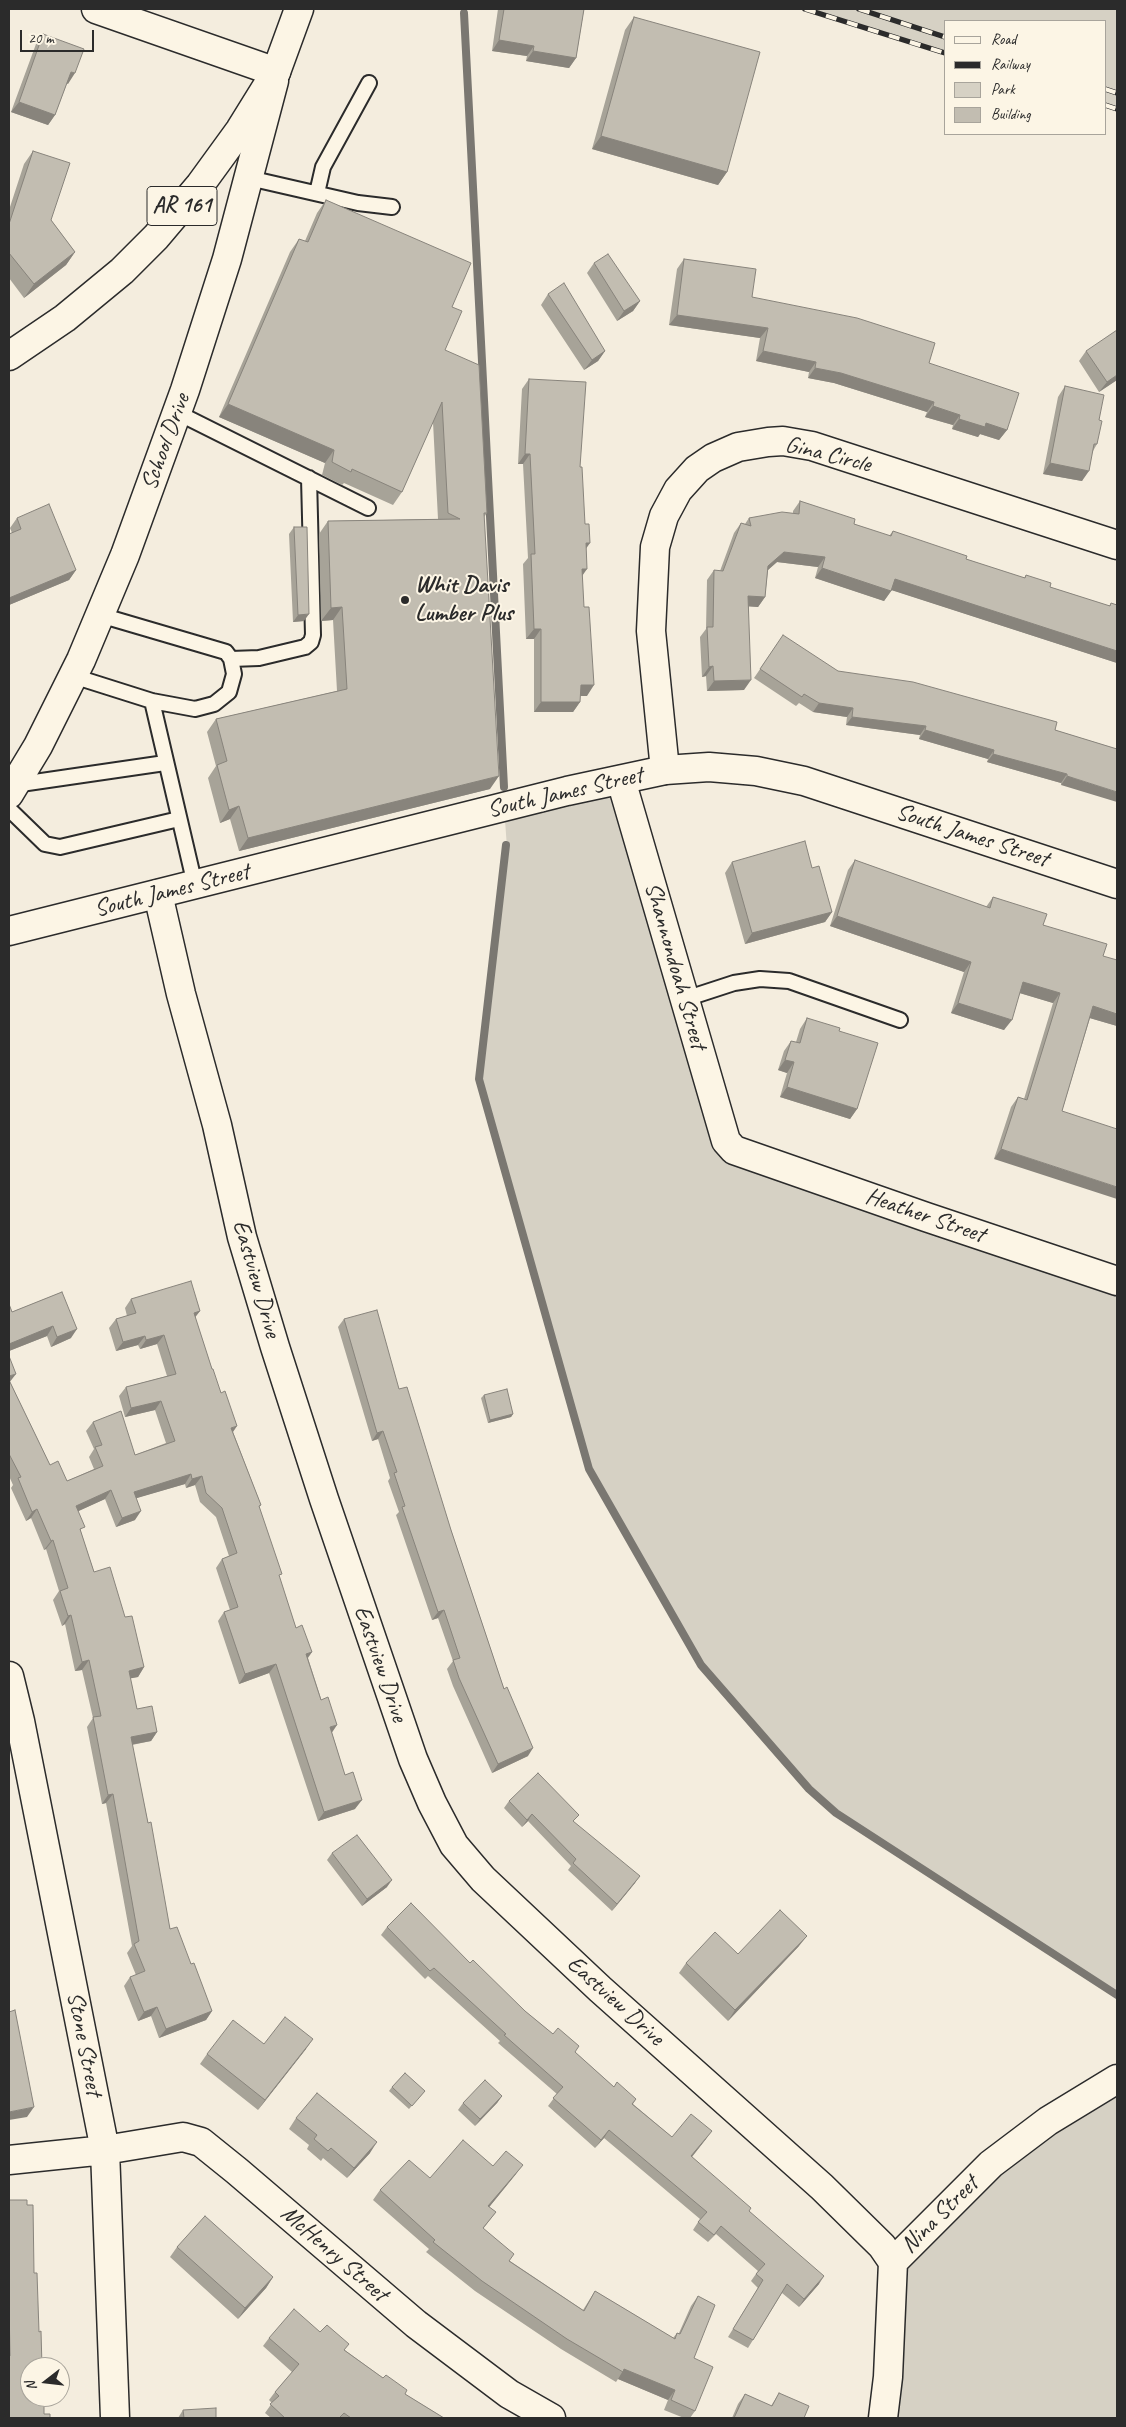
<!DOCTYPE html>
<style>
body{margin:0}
#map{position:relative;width:1126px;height:2427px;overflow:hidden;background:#f4edde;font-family:Caveat,sans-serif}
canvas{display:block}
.frame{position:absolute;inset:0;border:10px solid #2b2b2b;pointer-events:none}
.legend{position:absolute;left:944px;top:20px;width:162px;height:115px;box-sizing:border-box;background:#fcf5e5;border:1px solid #a8a49b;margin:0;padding:6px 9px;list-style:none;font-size:15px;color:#2b2b2b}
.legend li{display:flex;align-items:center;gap:10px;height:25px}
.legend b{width:25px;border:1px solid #a8a49b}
.north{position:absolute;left:20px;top:2357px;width:50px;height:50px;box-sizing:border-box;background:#fcf5e5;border:1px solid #a8a49b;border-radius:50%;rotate:254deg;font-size:14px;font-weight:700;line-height:20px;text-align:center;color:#2b2b2b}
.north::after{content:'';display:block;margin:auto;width:18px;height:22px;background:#2b2b2b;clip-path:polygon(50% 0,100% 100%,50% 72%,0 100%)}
.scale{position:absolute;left:20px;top:30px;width:74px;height:22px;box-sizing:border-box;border:2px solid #2b2b2b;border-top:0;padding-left:6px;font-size:15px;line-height:18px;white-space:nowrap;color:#2b2b2b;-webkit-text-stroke:4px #fcf5e5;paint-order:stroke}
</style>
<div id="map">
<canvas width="1126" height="2427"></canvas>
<div class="frame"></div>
<ul class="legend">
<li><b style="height:6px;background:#fcf5e5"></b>Road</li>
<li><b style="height:6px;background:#2b2b2b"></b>Railway</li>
<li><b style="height:14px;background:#d6d1c4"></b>Park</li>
<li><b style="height:14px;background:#c2bdb1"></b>Building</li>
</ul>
<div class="north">N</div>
<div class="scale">20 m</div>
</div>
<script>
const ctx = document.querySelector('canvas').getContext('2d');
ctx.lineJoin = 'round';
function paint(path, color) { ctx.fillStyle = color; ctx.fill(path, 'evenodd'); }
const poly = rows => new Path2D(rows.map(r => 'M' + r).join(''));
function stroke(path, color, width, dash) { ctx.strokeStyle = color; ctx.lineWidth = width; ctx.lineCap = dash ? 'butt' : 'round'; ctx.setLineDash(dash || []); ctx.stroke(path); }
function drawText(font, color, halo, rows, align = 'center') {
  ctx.font = font + ' Caveat,sans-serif'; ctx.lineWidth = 4; ctx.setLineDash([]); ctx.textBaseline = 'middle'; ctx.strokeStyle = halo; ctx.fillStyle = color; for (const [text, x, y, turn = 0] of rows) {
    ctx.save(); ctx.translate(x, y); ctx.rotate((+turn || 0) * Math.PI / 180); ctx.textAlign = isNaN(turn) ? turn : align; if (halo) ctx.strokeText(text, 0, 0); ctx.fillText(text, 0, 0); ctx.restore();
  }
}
const green = poly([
 [805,9,1117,9,1117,109,1105,105,1105,21,945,21,945,53],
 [621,780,726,1141,1117,1281,1117,1995,836,1813,809,1789,701,1665,589,1469,479,1079,507,848,504,806],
 [1117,2080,1117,2418,882,2418,893,2262,1048,2121]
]);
const stream = poly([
 [464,13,504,787],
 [506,845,479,1079,589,1469,701,1665,809,1789,836,1813,1117,1995]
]);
const service = poly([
 [249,178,358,203,392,207],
 [317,193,323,167,369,83],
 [176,412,368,508],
 [231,659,259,658,305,647,311,642,313,635,309,478],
 [73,676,152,701,195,709,214,704,229,692,234,674,231,659,226,652,100,615],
 [152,701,195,885],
 [14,785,165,763],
 [9,809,45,844,60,847,179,819],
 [685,999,734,983,760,979,789,981,900,1020]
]);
const minor = poly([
 [96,9,276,72],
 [665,770,651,631,655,547,664,516,678,490,697,469,713,458,738,447,768,442,783,441,812,446,1117,545],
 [621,780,726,1141,734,1150,926,1217,1117,1281],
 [158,894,181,994,217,1125,242,1237,275,1347,324,1499,413,1759,432,1803,454,1845,483,1879,600,1989,822,2187,882,2246,893,2262],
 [9,1676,20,1721,105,2150,115,2418],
 [9,2160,105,2150,183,2137,201,2142,237,2171,416,2324,509,2394,551,2418],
 [883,2418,888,2377,893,2262,991,2164,1048,2121,1117,2079]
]);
const tertiary = poly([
 [9,794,38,746,81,660,125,555,185,390,227,259,274,81],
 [9,931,567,791,665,770,709,767,756,771,804,781,1117,884]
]);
const primary = poly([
 [9,356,65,318,122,271,156,237,200,185,240,130,276,72,299,9]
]);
const rail = poly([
 [805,9,945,53],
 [859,9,945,37],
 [1105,89,1117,93],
 [1105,105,1117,109]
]);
const wall = poly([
 [498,9,584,9,576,58,569,68,526,61,527,56,492,51],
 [634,17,727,172,718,185,592,149,625,30],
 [43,34,68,84,67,83,55,115,48,125,11,112,36,44],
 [33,151,51,220,75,252,66,265,24,298,9,278,9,210,24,164],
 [326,200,452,307,445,350,487,513,484,517,490,789,239,851,230,819,220,823,208,778,216,766,207,732,216,719,337,691,333,620,321,621,319,534,328,521,438,519,433,422,402,492,393,505,344,483,342,485,322,475,325,463,219,417,290,252,299,239,305,241,317,213],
 [684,259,752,297,929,363,1007,430,999,440,980,434,978,437,952,429,953,425,925,417,927,412,834,383,808,378,809,372,756,361,760,338,669,325,677,269],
 [594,263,640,301,633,311,617,321,587,273],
 [548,294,605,351,598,361,584,370,541,305],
 [1086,351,1117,380,1099,392,1079,361],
 [529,379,580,467,586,549,582,575,587,696,580,696,580,702,573,712,534,712,534,639,526,639,523,564,528,558,523,464,518,464,522,389],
 [1065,386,1099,420,1097,444,1093,451,1082,481,1043,474,1058,397],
 [800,501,854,524,889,536,893,531,966,559,1024,578,1026,575,1050,587,1109,606,1111,603,1117,605,1117,663,892,590,884,601,815,578,818,567,777,562,768,570,765,597,758,607,749,606,744,690,707,691,706,676,702,677,700,637,706,629,707,580,714,570,720,571,734,533,741,523,745,524,749,518,793,513,793,511],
 [17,518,76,570,69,580,9,605,9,534,12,533,10,528],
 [294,527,304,621,293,622,289,534],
 [777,644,838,671,1055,730,1117,749,1061,785,1061,783,987,762,988,759,919,739,920,735,846,725,847,717,813,712,799,703,796,706,754,678],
 [855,860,986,907,993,897,1043,925,1103,956,1117,1026,1090,1018,1062,1111,994,1159,1011,1107,1018,1097,1024,1099,1053,1003,1020,993,1004,1030,951,1013,964,972,830,926,848,870],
 [732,862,812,868,832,912,825,922,745,944,725,873],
 [807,1018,839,1031,857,1109,850,1119,780,1097,787,1073,778,1070,784,1051,791,1041,796,1042,800,1029],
 [62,1292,71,1338,51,1347,47,1336,9,1351,9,1304,12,1312],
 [131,1299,200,1311,195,1317,212,1369,233,1432,261,1505,259,1507,279,1578,296,1628,312,1652,308,1658,332,1733,355,1809,318,1821,269,1673,239,1684,218,1621,224,1612,230,1610,216,1568,222,1559,229,1556,216,1517,200,1502,195,1485,186,1488,185,1484,136,1498,135,1520,116,1527,105,1499,78,1511,81,1532,94,1572,125,1617,144,1667,138,1677,130,1678,137,1709,157,1732,151,1741,132,1745,170,1929,191,1964,212,2011,206,2020,159,2038,151,2016,138,2021,124,1986,130,1977,136,1975,127,1953,132,1946,106,1803,102,1804,87,1727,93,1718,82,1670,75,1671,65,1624,62,1626,53,1600,59,1591,46,1549,44,1550,31,1518,26,1521,11,1488,13,1485,9,1476,9,1356,10,1382,50,1465,67,1481,94,1469,89,1457,94,1449,86,1431,93,1422,135,1455,166,1443,155,1410,125,1417,119,1396,126,1387,167,1376,157,1344,140,1349,138,1345,116,1351,109,1328,116,1319,127,1316,125,1308],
 [344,1319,399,1389,451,1530,504,1689,528,1756,492,1773,453,1686,447,1669,453,1661,438,1618,432,1620,396,1515,399,1512,388,1481,390,1478,378,1439,372,1441,338,1327],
 [484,1395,513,1414,511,1417,488,1423,481,1398],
 [509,1801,574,1822,635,1883,612,1911,568,1870,571,1866,528,1821,522,1827,504,1808],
 [332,1853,387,1887,362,1906,327,1860],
 [387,1927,470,1963,525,2011,575,2052,614,2087,636,2099,633,2104,672,2137,706,2139,692,2157,749,2211,819,2284,799,2307,782,2293,748,2348,728,2337,758,2288,751,2281,758,2271,716,2234,708,2242,693,2230,700,2219,604,2138,595,2148,548,2106,557,2094,498,2043,500,2041,428,1976,425,1979,381,1935],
 [799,1946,728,2021,679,1973,686,1963,738,1954],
 [264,2044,306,2049,258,2110,200,2064,207,2054],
 [392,2087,425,2091,409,2109,389,2091],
 [502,2096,497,2103,475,2126,458,2110,463,2103],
 [296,2118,370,2153,347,2178,323,2158,321,2161,307,2149,309,2145,289,2129],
 [493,2166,516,2174,489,2207,496,2212,483,2229,510,2261,583,2310,595,2291,673,2338,677,2333,679,2333,691,2306,698,2296,694,2358,695,2411,690,2418,684,2418,664,2410,668,2400,618,2379,616,2382,561,2349,475,2291,426,2252,429,2249,373,2200,380,2190,430,2178],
 [9,2200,34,2273,44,2414,9,2418],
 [177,2247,273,2277,266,2288,238,2319,170,2257],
 [320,2332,405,2394,444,2418,271,2418,265,2413,272,2403,269,2400,275,2392,292,2372,263,2346,269,2338],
 [779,2393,804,2418,732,2418,738,2404,745,2394,771,2406],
 [183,2410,216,2418,178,2418]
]);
const shadedWall = poly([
 [499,40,534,46,527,56,492,51],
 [533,51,576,58,569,68,526,61],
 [71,72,75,73,68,84,64,82],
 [19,102,55,115,48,125,11,112],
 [601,136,727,172,718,185,592,149],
 [75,252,66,265,24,298,34,284],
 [640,301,633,311,617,321,624,311],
 [677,315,768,328,760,338,669,325],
 [605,351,598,361,584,370,592,360],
 [763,351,816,362,809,372,756,361],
 [815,368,841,373,934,402,927,412,834,383,808,378],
 [1117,375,1117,380,1099,392,1107,382],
 [228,404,334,450,325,463,219,417],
 [933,406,960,415,953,425,925,417],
 [959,419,986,423,1007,430,999,440,980,434,978,437,952,429],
 [525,454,530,454,523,464,518,464],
 [1050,463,1089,471,1082,481,1043,474],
 [586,543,590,543,583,553],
 [784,552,825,557,818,567,777,562,761,576,768,566],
 [822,568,891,591,884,601,815,578],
 [582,569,587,569,580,579],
 [76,570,69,580,9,605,9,598],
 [895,579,1117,651,1117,663,888,589],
 [748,596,765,597,758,607,741,606],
 [342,607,333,620,321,621,331,608],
 [309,614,304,621,293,622,298,615],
 [534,629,541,629,534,639,526,639],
 [713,666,706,676,702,677,709,667],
 [751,680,744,690,707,691,714,681],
 [581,685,594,685,587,696,573,696],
 [541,702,580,702,573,712,534,712],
 [819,703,853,708,847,717,813,712],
 [852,717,926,726,920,735,846,725],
 [925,730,994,750,988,759,919,739],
 [993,754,1067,774,1061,783,987,762],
 [499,776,490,789,239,851,248,838],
 [1067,776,1117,792,1117,802,1061,785],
 [239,806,230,819,220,823,229,810],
 [832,912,825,922,745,944,752,933],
 [837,916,971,962,964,972,830,926],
 [1023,982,1060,993,1053,1003,1016,992],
 [958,1003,1012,1020,1004,1030,951,1013],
 [1093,1006,1117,1014,1117,1026,1086,1017],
 [785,1060,794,1062,787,1073,778,1070],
 [787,1087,857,1109,850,1119,780,1097],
 [1001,1149,1117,1187,1117,1199,994,1159],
 [200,1311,193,1320,194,1313],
 [53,1326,47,1336,9,1351,9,1344],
 [77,1329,71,1338,51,1347,57,1337],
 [164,1335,157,1344,140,1349,146,1340],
 [145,1336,138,1345,116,1351,123,1342],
 [16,1374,9,1383,9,1376],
 [161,1401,155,1410,125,1417,131,1408],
 [513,1414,511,1417,488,1423,490,1420],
 [237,1426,231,1435,231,1428],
 [383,1431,378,1439,372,1441,377,1433],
 [191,1474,185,1484,127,1501,134,1492],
 [202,1476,195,1485,186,1488,192,1479],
 [111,1490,105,1499,70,1515,76,1506],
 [37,1509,31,1518,26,1521,32,1512],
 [141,1511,135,1520,116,1527,122,1518],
 [53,1540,46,1549,44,1550,51,1541],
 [444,1610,438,1618,432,1620,438,1612],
 [71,1615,65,1624,62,1626,68,1616],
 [312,1652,305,1661,306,1654],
 [89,1660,82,1670,75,1671,82,1662],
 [276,1664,269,1673,239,1684,245,1674],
 [144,1667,138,1677,122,1680,129,1671],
 [337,1725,331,1734,330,1727],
 [157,1732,151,1741,124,1746,131,1737],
 [533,1748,528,1756,492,1773,498,1764],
 [113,1794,106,1803,102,1804,108,1795],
 [362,1800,355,1809,318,1821,324,1812],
 [532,1814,528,1821,522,1827,527,1820],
 [640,1876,635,1883,612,1911,617,1904],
 [392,1880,387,1887,362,1906,367,1899],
 [807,1936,799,1946,728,2021,735,2010],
 [157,2007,151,2016,138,2021,144,2012],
 [212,2011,206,2020,159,2038,166,2029],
 [313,2039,306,2049,258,2110,265,2100],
 [502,2096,497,2103,475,2126,480,2119],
 [34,2107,27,2117,9,2120,9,2112],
 [609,2130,604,2138,595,2148,601,2140],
 [712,2131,706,2139,686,2164,691,2156],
 [377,2142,370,2153,347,2178,354,2168],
 [523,2165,516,2174,482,2216,488,2206],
 [824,2276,819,2284,799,2307,804,2299],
 [273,2277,266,2288,238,2319,245,2308],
 [624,2369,675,2390,668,2400,618,2379]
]);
const building = poly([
 [504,9,584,9,576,58,533,51,534,46,499,40,504,9],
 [634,17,760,52,727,172,601,136,634,17],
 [43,34,84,49,75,73,71,72,55,115,19,102,43,34],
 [33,151,70,163,51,220,75,252,34,284,9,253,9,224,33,151],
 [326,200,471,263,452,307,462,311,445,350,479,365,487,513,484,513,499,776,248,838,239,806,229,810,217,765,227,761,216,719,347,689,342,607,331,608,328,521,460,519,448,513,442,402,402,492,352,469,351,472,332,462,334,450,228,404,299,239,308,242,326,200],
 [608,254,640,301,624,311,594,263,608,254],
 [684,259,756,269,752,297,857,318,935,343,929,363,1019,393,1007,430,986,423,985,427,959,419,960,415,933,406,934,402,841,373,815,368,816,362,763,351,768,328,677,315,684,259],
 [564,283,605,351,592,360,548,294,564,283],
 [1117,330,1117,375,1107,382,1086,351,1117,330],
 [529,379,586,382,580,467,582,467,585,524,589,524,590,543,586,543,587,569,582,569,584,607,589,607,594,685,581,685,580,702,541,702,541,629,534,629,531,554,535,554,530,454,525,454,529,379],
 [1065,386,1104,395,1099,420,1102,421,1097,444,1094,444,1089,471,1050,463,1065,386],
 [800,501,855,519,854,524,891,536,893,531,967,556,966,559,1025,578,1026,575,1051,583,1050,587,1110,606,1111,603,1117,605,1117,651,895,579,891,591,822,568,825,557,784,552,768,566,765,597,748,596,751,680,714,681,713,666,709,667,707,627,713,627,714,570,723,571,741,523,751,526,749,518,782,512,799,514,800,501],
 [49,504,76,570,9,598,9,534,21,529,17,518,49,504],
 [294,527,307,527,309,614,298,615,294,527],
 [783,635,838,671,913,682,1057,722,1055,730,1117,749,1117,792,1067,776,1067,774,993,754,994,750,925,730,926,726,852,717,853,708,819,703,804,694,802,697,760,669,783,635],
 [805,841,812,868,819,866,832,912,752,933,732,862,805,841],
 [855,860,990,908,993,897,1047,914,1043,925,1107,944,1103,956,1117,960,1117,1014,1093,1006,1062,1111,1117,1129,1117,1187,1001,1149,1018,1097,1027,1100,1060,993,1023,982,1012,1020,958,1003,971,962,837,916,855,860],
 [807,1018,840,1028,839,1031,878,1043,857,1109,787,1087,794,1062,785,1060,791,1041,800,1043,807,1018],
 [191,1281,200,1311,194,1313,212,1369,213,1369,221,1393,225,1391,237,1426,231,1428,261,1505,259,1506,282,1574,279,1575,296,1628,302,1625,312,1652,306,1654,321,1700,328,1697,337,1725,330,1727,345,1775,353,1772,362,1800,324,1812,276,1664,245,1674,224,1612,238,1607,222,1559,237,1553,222,1508,206,1493,202,1476,192,1479,191,1474,134,1492,141,1511,122,1518,111,1490,76,1506,85,1527,80,1529,94,1572,110,1567,125,1617,132,1616,144,1667,129,1671,137,1709,152,1706,157,1732,131,1737,148,1823,151,1822,170,1929,177,1927,191,1964,194,1963,212,2011,166,2029,157,2007,144,2012,130,1977,145,1971,134,1944,139,1941,113,1794,108,1795,93,1717,101,1716,89,1660,82,1662,71,1615,68,1616,60,1591,68,1588,53,1540,51,1541,37,1509,32,1512,18,1478,21,1477,9,1454,9,1380,50,1465,58,1461,67,1481,103,1466,95,1447,102,1445,93,1422,121,1411,135,1455,175,1441,161,1401,131,1408,126,1387,176,1374,164,1335,146,1340,145,1336,123,1342,116,1319,136,1313,131,1299,191,1281],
 [62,1292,77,1329,57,1337,53,1326,9,1344,9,1304,12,1312,62,1292],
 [377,1310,399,1389,407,1387,451,1530,504,1689,507,1687,533,1748,498,1764,459,1678,453,1660,460,1658,444,1610,438,1612,402,1507,405,1506,394,1473,397,1472,383,1431,377,1433,344,1319,377,1310],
 [9,1356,16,1374,9,1376,9,1356],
 [507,1389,513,1414,490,1420,484,1395,507,1389],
 [538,1773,579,1815,573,1821,640,1876,617,1904,573,1863,576,1859,532,1814,527,1820,509,1801,538,1773],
 [357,1835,392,1880,367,1899,332,1853,357,1835],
 [411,1903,470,1963,473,1960,525,2011,553,2034,558,2028,579,2046,575,2052,614,2087,617,2082,636,2099,632,2104,672,2137,691,2114,712,2131,691,2156,751,2208,749,2211,824,2276,804,2299,787,2284,753,2340,733,2329,763,2280,756,2274,765,2264,721,2226,714,2235,698,2222,707,2212,609,2130,601,2140,553,2098,563,2087,504,2035,506,2034,434,1968,430,1971,387,1927,411,1903],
 [780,1910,807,1936,735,2010,686,1963,715,1932,738,1954,780,1910],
 [15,2010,34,2107,9,2112,9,2012,15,2010],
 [285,2017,313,2039,265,2100,207,2054,233,2020,264,2044,285,2017],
 [405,2073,425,2091,412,2106,392,2087,405,2073],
 [485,2080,502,2096,480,2119,463,2103,485,2080],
 [317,2093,377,2142,354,2168,331,2148,328,2151,314,2139,317,2135,296,2118,317,2093],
 [463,2140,493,2166,506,2151,523,2165,488,2206,496,2212,483,2228,514,2254,509,2261,584,2311,595,2291,675,2339,677,2333,680,2334,698,2296,715,2305,694,2358,713,2367,695,2411,671,2400,675,2390,624,2369,623,2372,567,2339,482,2281,433,2242,435,2240,380,2190,409,2160,430,2178,463,2140],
 [9,2200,27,2200,27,2205,33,2205,34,2273,37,2273,39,2332,41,2331,42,2367,30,2367,30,2397,44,2397,44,2414,50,2414,50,2418,9,2418,9,2356,10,2356,9,2304,9,2200],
 [205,2216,273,2277,245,2308,177,2247,205,2216],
 [294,2309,320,2332,327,2325,349,2344,344,2350,383,2378,386,2375,407,2390,405,2394,444,2418,351,2418,344,2413,339,2418,285,2418,270,2404,279,2396,275,2392,299,2364,269,2338,294,2309],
 [779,2393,809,2406,804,2418,734,2418,745,2394,772,2406,779,2393],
 [216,2408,216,2418,184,2418,183,2410,216,2408]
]);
const markers = [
 [405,600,5,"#2b2b2b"]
];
const shields = [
 [182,206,70]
];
const shieldNames = [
 ["AR 161",182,206]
];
const streetNames = [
 ["School Drive",166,442,-70],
 ["Gina Circle",828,455,14],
 ["South James Street",565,793,-13],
 ["South James Street",972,836,18],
 ["South James Street",172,891,-14],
 ["Shannondoah Street",675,966,74],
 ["Heather Street",925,1216,19],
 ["Eastview Drive",256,1279,74],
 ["Eastview Drive",380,1664,71],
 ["Eastview Drive",615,2001,42],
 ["Stone Street",84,2044,79],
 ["Nina Street",940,2215,-45],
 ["McHenry Street",334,2254,41]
];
const poiNames = [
 ["Whit Davis",415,586],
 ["Lumber Plus",415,614]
];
paint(green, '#d6d1c4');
stroke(stream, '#7a7771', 8);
stroke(service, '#2b2b2b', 18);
stroke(minor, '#2b2b2b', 31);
stroke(tertiary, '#2b2b2b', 31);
stroke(primary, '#2b2b2b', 31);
stroke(service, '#fcf5e5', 14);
stroke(minor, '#fcf5e5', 28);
stroke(tertiary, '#fcf5e5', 28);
stroke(primary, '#fcf5e5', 28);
stroke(rail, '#2b2b2b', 5.5);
stroke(rail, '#fcf5e5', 4, [11]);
paint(wall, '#a7a398');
paint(shadedWall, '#88847c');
paint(building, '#c2bdb1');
stroke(building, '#88847c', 1);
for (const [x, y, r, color] of markers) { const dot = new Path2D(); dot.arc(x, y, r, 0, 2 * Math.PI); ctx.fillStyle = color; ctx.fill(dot); stroke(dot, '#fcf5e5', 2); }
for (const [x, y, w] of shields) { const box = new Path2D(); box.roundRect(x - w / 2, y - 19.5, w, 39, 4); ctx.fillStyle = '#fcf5e5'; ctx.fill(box); stroke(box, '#2b2b2b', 1); }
drawText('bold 22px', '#2b2b2b', null, shieldNames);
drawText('24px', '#2b2b2b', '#fcf5e5', streetNames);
drawText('bold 24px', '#2b2b2b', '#fcf5e5', poiNames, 'left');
</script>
